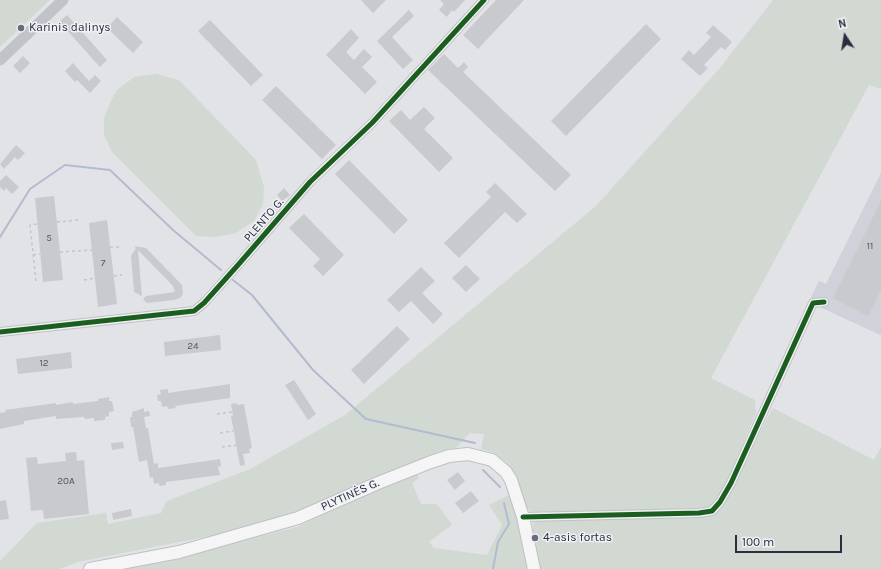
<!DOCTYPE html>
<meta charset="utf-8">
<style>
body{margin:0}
#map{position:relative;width:881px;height:569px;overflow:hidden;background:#e2e3e6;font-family:Karla,sans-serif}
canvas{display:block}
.north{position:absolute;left:825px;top:16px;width:40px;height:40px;-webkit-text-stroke:3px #eff1f5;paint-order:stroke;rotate:348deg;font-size:11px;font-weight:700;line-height:16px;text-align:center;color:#2a2e3e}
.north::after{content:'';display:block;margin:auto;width:14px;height:18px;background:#2a2e3e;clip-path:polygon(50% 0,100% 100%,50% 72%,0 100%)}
.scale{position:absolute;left:735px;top:535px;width:107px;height:18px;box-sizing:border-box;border:2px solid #2a2e3e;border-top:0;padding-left:5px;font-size:12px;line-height:14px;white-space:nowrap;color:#2a2e3e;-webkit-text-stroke:3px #eff1f5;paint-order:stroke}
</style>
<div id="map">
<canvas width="881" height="569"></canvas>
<div class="north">N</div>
<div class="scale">100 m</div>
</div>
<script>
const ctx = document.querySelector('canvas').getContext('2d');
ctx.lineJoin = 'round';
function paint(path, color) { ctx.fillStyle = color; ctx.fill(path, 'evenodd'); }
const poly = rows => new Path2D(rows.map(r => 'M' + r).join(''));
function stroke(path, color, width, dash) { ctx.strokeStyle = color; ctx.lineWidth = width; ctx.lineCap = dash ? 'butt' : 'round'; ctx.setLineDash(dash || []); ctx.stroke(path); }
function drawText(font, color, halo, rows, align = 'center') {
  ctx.font = font + ' Karla,sans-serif'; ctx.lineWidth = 3; ctx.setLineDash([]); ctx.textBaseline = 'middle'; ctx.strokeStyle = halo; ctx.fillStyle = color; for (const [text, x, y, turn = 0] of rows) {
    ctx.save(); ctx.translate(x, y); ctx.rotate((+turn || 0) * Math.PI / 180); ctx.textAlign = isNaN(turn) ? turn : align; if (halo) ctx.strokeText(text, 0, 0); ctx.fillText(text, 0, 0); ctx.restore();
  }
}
const built = poly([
 [881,173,881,334,880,335,809,302,819,281,826,284]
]);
const green = poly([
 [0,0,50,0,0,47],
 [773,0,881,0,881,89,869,85,711,378,755,400,756,413,720,498,711,505,699,511,534,513,525,507,521,489,507,463,495,453,481,449,484,434,470,433,457,447,437,452,296,512,230,532,78,562,60,569,0,569,0,561,37,523,106,513,108,524,161,513,167,501,250,469,345,415,596,206,719,69],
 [156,74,179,80,256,160,264,187,263,204,254,221,236,233,215,237,196,236,112,152,104,135,104,118,109,105,117,90,134,77],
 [773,408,874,460,881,447,881,569,540,569,533,530,533,523,537,519,694,518,708,516,716,512],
 [416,472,419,478,412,483,421,504,437,504,452,525,429,542,434,548,487,555,502,525,489,505,511,494,519,515,529,569,117,569,183,556,297,527]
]);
const stream = poly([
 [0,237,30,189,65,165,110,170,173,230,221,270],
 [233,280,252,295,313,370,366,419,475,443],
 [483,470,500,487],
 [493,569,498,542,509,524,504,503]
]);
const building = poly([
 [361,0,386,0,373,13],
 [440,0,465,0,454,12,452,10,447,17,439,10,444,4],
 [496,0,524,0,478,49,463,35],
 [409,10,414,16,392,37,413,60,403,69,377,41],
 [67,15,107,60,100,67,64,27,60,21],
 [117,17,143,42,133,53,107,28],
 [210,20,263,75,251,86,198,31],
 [646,24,661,39,566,136,551,121],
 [713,25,732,42,725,50,721,47,704,65,708,68,700,76,681,59,689,50,694,55,711,37,706,33],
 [351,29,359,38,346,52,354,60,364,49,372,57,362,67,377,82,365,94,326,55],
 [444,54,458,68,464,62,468,67,463,72,571,175,555,191,428,70],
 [23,56,30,63,20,73,13,66],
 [73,63,89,81,95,75,101,81,90,93,77,80,75,82,65,71],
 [276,86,336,145,322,159,262,100],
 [424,107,435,118,424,129,453,158,439,172,389,121,401,110,410,120],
 [16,145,25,153,18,160,15,157,4,169,0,164],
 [349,160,408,220,394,234,335,174],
 [6,175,19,187,12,194,6,188,4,191,0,187,0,181],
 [495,183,527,214,517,223,505,212,459,258,444,243,491,197,486,192],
 [284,188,290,195,282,201,277,195],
 [54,196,63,280,43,282,35,198],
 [881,201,881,290,868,316,833,298],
 [304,214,344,255,323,276,313,266,320,259,289,228],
 [107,220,117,304,98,307,89,223],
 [134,246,146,248,182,285,183,294,180,298,174,300,147,303,143,299,146,296,175,292,173,286,138,250,142,296,134,292,131,256,136,248],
 [466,265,480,279,466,292,452,278],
 [421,267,435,281,422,293,443,314,433,324,411,301,399,312,387,300],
 [397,326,410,339,364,384,351,370],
 [220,335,221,350,165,356,164,342],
 [71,352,72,368,18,374,16,359],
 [294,380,316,414,308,420,285,385],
 [230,384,230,398,175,406,176,408,168,409,167,406,162,407,161,401,158,401,157,395,161,394,160,390,168,389,168,393],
 [109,397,109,401,112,401,114,411,109,412,109,416,105,417,105,420,94,421,94,418,85,419,84,417,56,419,56,416,24,421,24,424,0,429,0,413,6,412,5,410,56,403,56,405,73,402,73,404,98,401,98,399],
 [237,403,237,405,244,404,252,448,249,449,250,453,243,454,245,465,240,466,231,416,233,415,231,404],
 [144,408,144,412,149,411,150,416,144,417,146,428,148,428,154,464,158,463,158,468,220,459,221,466,218,467,220,475,166,482,166,485,159,486,159,483,154,484,153,477,150,478,147,460,139,462,133,427,131,427,130,417,132,417,132,412],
 [123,442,124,448,112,450,111,443],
 [76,452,77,461,84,460,89,514,44,519,43,510,31,511,26,458,37,457,38,464,66,461,65,453],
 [458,472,465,481,455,490,447,480],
 [471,491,479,501,463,513,455,503],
 [6,500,9,519,0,520,0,501],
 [131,509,132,516,113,520,112,513]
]);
const path = poly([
 [57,222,79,220],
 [110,247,119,247],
 [60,252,92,250],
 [33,255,40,254],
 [114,276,122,275],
 [84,280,95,278],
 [36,281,30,225,37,224],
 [217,414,232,412],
 [220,433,233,431],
 [222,447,238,445]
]);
const street = poly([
 [0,332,194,311,204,303,238,265,310,182,372,123,484,0],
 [523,517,699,513,712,511,720,502,731,483,813,303,824,302]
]);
const secondary = poly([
 [0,60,63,0]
]);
const primary = poly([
 [90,569,179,552,298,518,378,483,431,462,449,456,468,454,492,460,506,472,511,480,523,517,534,569]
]);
const cycleway = poly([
 [0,332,194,311,204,303,238,265,310,182,372,123,484,0],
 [523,517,699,513,712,511,720,502,731,483,813,303,824,302]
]);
const markers = [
 [21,28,4,"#6a6d79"],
 [535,538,4,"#6a6d79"]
];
const numberNames = [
 ["5",49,238],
 ["11",870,246],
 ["7",103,263],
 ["24",193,346],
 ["12",44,363],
 ["20A",66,481]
];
const poiNames = [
 ["Karinis dalinys",29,28],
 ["4-asis fortas",543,538]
];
const streetNames = [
 ["PLENTO G.",264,220,-49],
 ["PLYTINĖS G.",350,495,-24]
];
paint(built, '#d0d2d9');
paint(green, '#d1d9d2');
stroke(stream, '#b2bccf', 2);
paint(building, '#c8cacd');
stroke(street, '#c0c1c4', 10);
stroke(primary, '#bec0c4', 14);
stroke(path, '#c3c4c9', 1.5, [3, 3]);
stroke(street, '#f0f1f3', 8);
stroke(secondary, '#c2c3c8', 11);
stroke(primary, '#f5f5f6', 12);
stroke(cycleway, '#1b5e20', 5);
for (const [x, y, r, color] of markers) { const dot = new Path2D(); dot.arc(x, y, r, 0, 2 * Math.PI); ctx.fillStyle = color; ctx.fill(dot); stroke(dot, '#eff1f5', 1.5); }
drawText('10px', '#535663', null, numberNames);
drawText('12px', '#2a2e3e', '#eff1f5', poiNames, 'left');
drawText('12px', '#2a2e3e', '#eff1f5', streetNames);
</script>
